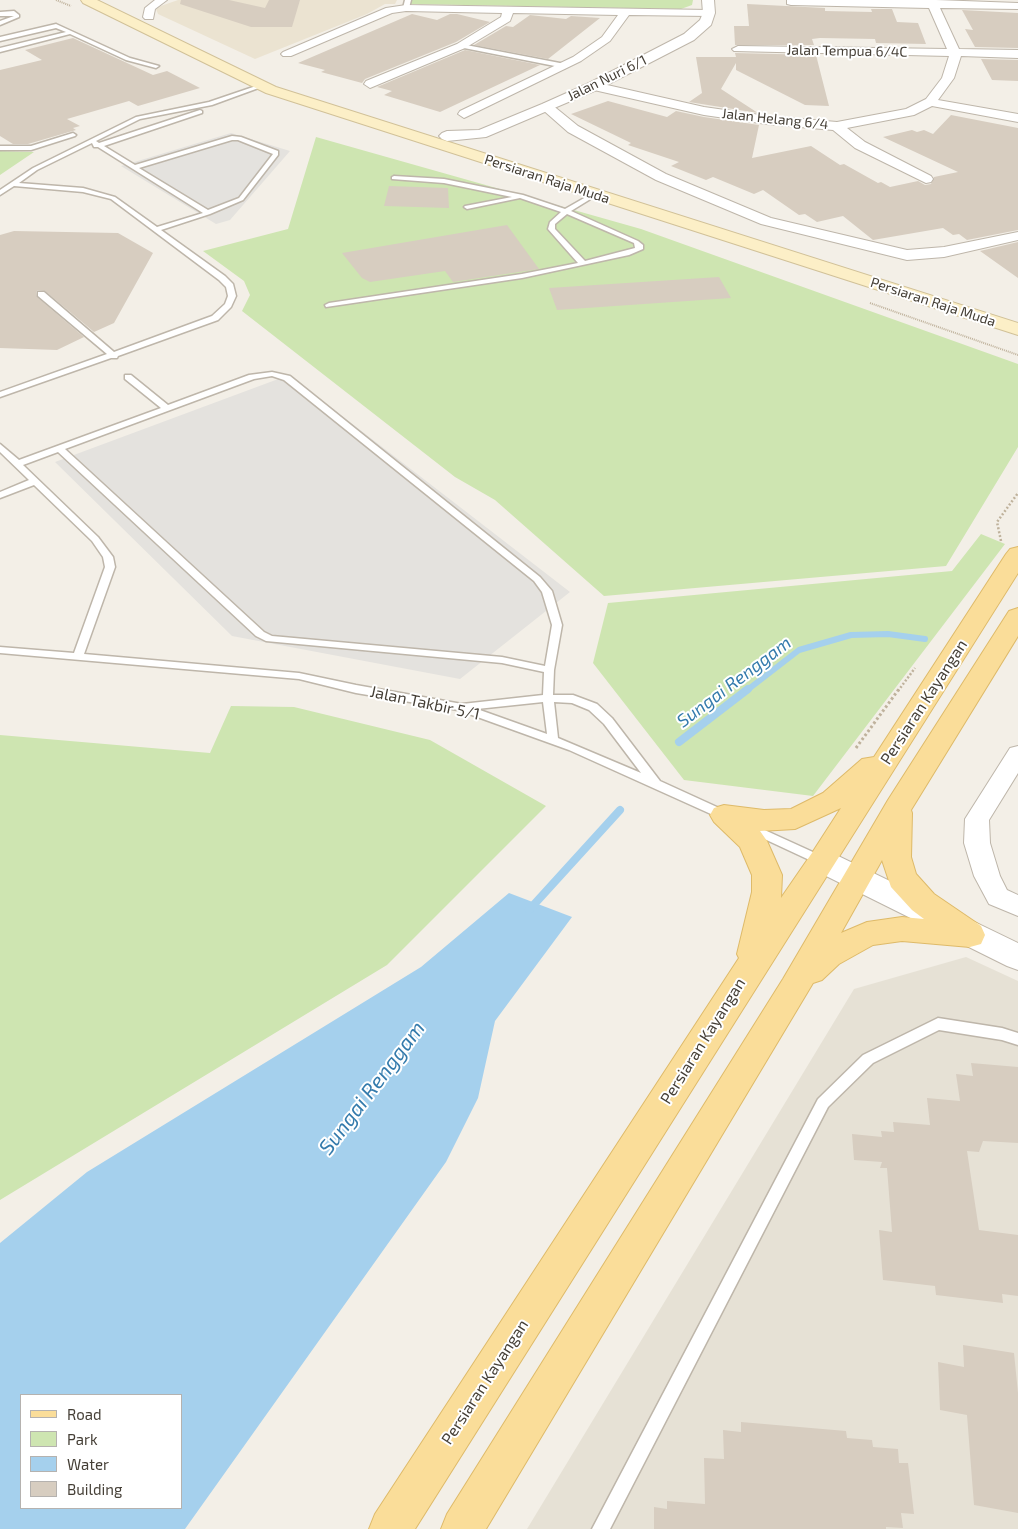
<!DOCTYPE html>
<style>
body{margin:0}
#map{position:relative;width:1018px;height:1529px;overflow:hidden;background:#f3efe7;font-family:"Exo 2",sans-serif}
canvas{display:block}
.legend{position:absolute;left:20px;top:1394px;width:162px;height:115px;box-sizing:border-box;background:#fff;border:1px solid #b5b2af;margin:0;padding:6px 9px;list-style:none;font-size:15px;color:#453f36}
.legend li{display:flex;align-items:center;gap:10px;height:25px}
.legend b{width:25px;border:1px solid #b5b2af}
</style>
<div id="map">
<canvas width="1018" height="1529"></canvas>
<ul class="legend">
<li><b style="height:6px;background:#fadd99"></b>Road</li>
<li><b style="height:14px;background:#cee5b1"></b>Park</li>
<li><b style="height:14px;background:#a5d0ed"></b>Water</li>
<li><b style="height:14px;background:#d7cdc0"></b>Building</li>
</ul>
</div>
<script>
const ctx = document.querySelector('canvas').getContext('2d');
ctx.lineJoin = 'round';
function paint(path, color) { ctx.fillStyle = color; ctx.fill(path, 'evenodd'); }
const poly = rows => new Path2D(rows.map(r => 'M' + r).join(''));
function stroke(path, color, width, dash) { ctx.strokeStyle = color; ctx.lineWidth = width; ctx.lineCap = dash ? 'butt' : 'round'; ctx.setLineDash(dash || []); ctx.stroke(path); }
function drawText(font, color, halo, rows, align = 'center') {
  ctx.font = font + ' "Exo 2",sans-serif'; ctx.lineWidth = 4; ctx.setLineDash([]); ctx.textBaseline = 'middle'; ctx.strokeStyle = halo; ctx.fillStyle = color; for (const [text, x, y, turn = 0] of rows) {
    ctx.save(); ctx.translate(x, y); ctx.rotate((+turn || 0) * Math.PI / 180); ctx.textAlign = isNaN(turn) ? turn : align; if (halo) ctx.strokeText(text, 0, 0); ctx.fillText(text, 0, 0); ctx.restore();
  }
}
const residential = poly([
 [966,957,1018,981,1018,1529,527,1529,854,989]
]);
const education = poly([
 [178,0,397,0,395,4,385,4,367,14,255,59,158,14,156,9,158,7]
]);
const green = poly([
 [412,0,693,0,692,5,681,9,410,4],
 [316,137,641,229,1018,364,1018,447,946,566,604,596,495,500,455,477,242,311,250,295,244,281,203,251,288,229],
 [0,151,34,152,0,175],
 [981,534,1005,544,813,796,684,780,593,663,608,603,952,571],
 [231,706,294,707,430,740,546,806,387,965,0,1200,0,735,210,753]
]);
const parking = poly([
 [231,133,290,151,230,220,216,224,121,166],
 [289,375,570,592,460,679,232,636,55,462]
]);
const water = poly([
 [509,893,572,917,495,1021,478,1098,446,1162,185,1529,0,1529,0,1243,87,1172,421,967],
 [21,1395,181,1395,181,1508,21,1508]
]);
const streamFar1 = poly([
 [746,691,799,650,851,635,888,634,925,639]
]);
const stream = poly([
 [679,742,748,689],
 [529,910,620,810]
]);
const building = poly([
 [181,0,229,0,265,8,269,0,300,0,292,27,251,27,180,4],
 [747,4,825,8,825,11,872,12,871,9,892,9,897,22,918,23,926,44,876,43,875,39,820,38,812,39,814,45,735,45,734,26,749,26],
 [962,10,1018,13,1018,48,975,47,965,29,973,30],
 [412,14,437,20,450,14,457,14,490,22,456,42,365,79,362,83,321,72,325,70,298,63],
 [530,15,566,19,571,16,600,18,548,59,474,45,506,26,513,27],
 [73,38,153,75,167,71,200,88,138,106,129,101,67,119,80,126,73,128,76,130,28,144,13,144,0,136,0,70,42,60,25,50],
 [465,50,540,65,440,112,384,95,392,91,377,87],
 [735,53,816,55,829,106,805,105,736,70,736,63,721,89,758,113,689,102,702,93,696,57,736,57],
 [981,59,1018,60,1018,81,992,80],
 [608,101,667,117,676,111,704,117,759,125,752,158,811,146,840,165,844,164,878,183,881,182,890,187,918,181,925,185,931,184,934,177,958,172,883,137,912,130,917,132,924,130,933,134,951,115,1018,128,1018,230,967,240,959,234,953,235,943,228,873,240,843,216,817,222,805,214,799,215,763,190,754,194,713,177,706,180,671,166,679,162,628,145,631,143,571,114],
 [389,186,448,188,449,208,384,206],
 [507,225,539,269,453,282,445,271,370,282,362,278,342,253],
 [14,231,118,233,153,253,114,323,94,332,45,291,38,290,36,292,37,297,84,337,57,350,0,348,0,235],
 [1018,242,1018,278,980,251],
 [719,277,731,298,557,310,549,288],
 [971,1063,1018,1067,1018,1143,983,1141,979,1152,967,1151,979,1230,1018,1235,1018,1296,1002,1294,1003,1303,936,1295,935,1286,883,1280,879,1230,892,1232,887,1168,880,1168,882,1162,854,1160,852,1134,882,1137,881,1131,894,1132,893,1122,930,1125,927,1098,960,1101,956,1074,973,1076],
 [963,1345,1014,1353,1018,1393,1018,1513,974,1505,967,1415,940,1410,938,1362,964,1367],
 [741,1422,846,1431,847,1438,872,1440,873,1447,898,1449,899,1463,908,1463,914,1514,901,1513,903,1528,886,1527,886,1529,654,1529,654,1507,667,1509,667,1501,705,1504,704,1458,724,1459,723,1430,741,1432]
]);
const pathFar2 = poly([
 [56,0,71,6],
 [870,303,1018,355]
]);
const pathFar1 = poly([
 [1001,541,997,522,1018,493],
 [898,691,915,668]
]);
const path = poly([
 [856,748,899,689]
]);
const service = poly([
 [405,0,411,0,409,8,406,10,403,8,405,0],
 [14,11,19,15,19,17,0,25,0,21,14,16,0,16,0,12,14,11],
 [56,24,130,58,159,66,156,68,126,60,70,34,0,52,0,48,66,32,56,28,0,41,0,37,56,24],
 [461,44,565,64,568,66,565,68,459,47,461,44],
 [259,85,264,86,212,105,140,119,96,141,99,143,200,110,202,111,202,113,104,146,135,165,232,136,241,137,278,151,278,155,243,200,210,214,161,230,225,276,233,284,236,296,231,307,218,320,118,356,117,358,111,358,0,397,0,392,107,354,38,296,38,292,44,292,114,352,212,316,225,304,228,296,226,287,219,280,111,199,83,192,14,186,0,195,0,190,33,168,136,117,209,102,259,85],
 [232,140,238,140,273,154,239,198,208,210,139,168,232,140],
 [92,143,94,147,98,147,203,213,157,227,115,197,83,188,19,183,37,170,92,143],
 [73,133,76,135,75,136,31,150,0,150,0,146,31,146,73,133],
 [394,176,444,179,523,195,565,209,593,193,597,193,597,195,571,211,638,241,643,245,643,249,629,255,522,278,326,307,325,305,329,303,522,274,578,263,548,229,550,222,561,212,520,198,467,209,464,207,465,206,512,197,444,183,392,179,392,177,394,176],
 [567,214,634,243,635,248,585,261,555,229,555,224,567,214],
 [272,372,290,376,540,577,552,591,562,625,554,670,553,695,573,695,597,704,612,718,660,781,730,813,732,816,730,819,722,819,569,750,458,710,356,693,299,679,0,653,0,647,74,653,105,567,103,557,92,541,34,485,0,498,0,492,29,480,0,452,0,444,19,460,161,408,125,379,125,375,131,375,168,405,249,375,272,372],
 [272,376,284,380,534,581,542,592,552,625,545,666,502,657,272,636,264,632,65,449,254,379,272,376],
 [58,452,256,636,266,641,502,663,544,672,543,695,462,704,356,685,299,673,84,654,115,567,113,557,98,537,23,465,58,452],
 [543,702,547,734,477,709,543,702],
 [554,702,572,703,589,710,604,724,641,773,558,738,554,702],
 [747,822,826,858,828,861,826,864,818,864,743,829,741,826,743,823,747,822],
 [938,1018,1002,1028,1018,1033,1018,1045,1002,1040,939,1030,873,1063,828,1107,610,1529,592,1529,818,1099,863,1055,938,1018]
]);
const minor = poly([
 [155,0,167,0,155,9,153,19,145,19,143,17,145,8,155,0],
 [787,0,936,0,1018,3,1018,9,940,8,959,49,1018,50,1018,58,961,56,954,78,938,100,1018,114,1018,122,932,106,914,115,847,128,865,142,931,176,933,179,931,182,926,183,855,148,833,130,767,124,704,115,594,90,588,86,594,82,704,107,767,116,837,122,906,109,926,99,942,78,949,56,734,51,732,49,738,46,947,49,929,8,791,5,787,4,787,0],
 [406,5,709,10,714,13,709,16,629,15,610,41,581,61,464,118,458,114,460,111,573,57,602,37,618,15,513,13,510,21,465,48,370,88,364,84,366,81,457,44,501,17,502,13,406,11,392,13,291,56,283,56,281,54,283,52,386,8,406,5],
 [547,103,551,104,578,126,666,174,771,218,907,250,944,247,1018,232,1018,240,944,257,907,260,761,224,656,180,568,132,543,110,541,107,543,104,547,103],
 [1018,746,1018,773,989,820,990,843,1000,876,1007,890,1018,895,1018,916,989,904,974,876,964,843,965,819,1010,748,1018,746]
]);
const tertiary = poly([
 [702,0,714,0,715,13,711,25,694,40,599,89,486,137,447,141,442,139,439,136,442,133,447,131,479,130,542,104,589,83,684,34,700,20,703,13,702,0],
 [822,850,832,853,1018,943,1018,970,1007,966,812,869,807,861,812,853,822,850]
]);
const secondary = poly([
 [81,0,97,0,276,87,1018,323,1018,335,266,93,83,3,81,0]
]);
const primary = poly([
 [1018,547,1018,573,415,1529,369,1529,375,1514,739,958,737,954,752,892,752,875,740,847,714,822,710,815,714,808,724,805,764,810,791,809,823,793,862,759,874,757,1006,554,1010,549,1018,547],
 [841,808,812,853,781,898,782,875,767,841,760,831,795,829,841,808],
 [1018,608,1018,636,911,810,912,813,911,857,916,874,934,894,981,926,985,935,981,944,970,947,902,941,873,945,839,964,822,980,813,983,486,1529,441,1529,447,1514,783,979,888,800,1009,611,1018,608],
 [882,860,891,887,912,910,924,919,902,917,867,922,841,933,882,860]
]);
const farStreetnames = [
 ["Jalan Tempua 6/4C",847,51,1],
 ["Jalan Nuri 6/1",607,78,-26],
 ["Jalan Helang 6/4",775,119,6],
 ["Persiaran Raja Muda",547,179,18],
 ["Persiaran Raja Muda",933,302,18]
];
const streetNames = [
 ["Persiaran Kayangan",924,702,-57],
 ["Jalan Takbir 5/1",425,703,12],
 ["Persiaran Kayangan",703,1041,-58],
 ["Persiaran Kayangan",485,1382,-57]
];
const waterNames = [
 ["Sungai Renggam",734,682,-37]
];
const nearWaternames = [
 ["Sungai Renggam",372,1088,-53]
];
paint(residential, '#e6e1d5');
paint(education, '#ebe3d1');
paint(green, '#cee5b1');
paint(parking, '#e4e2de');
paint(water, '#a5d0ed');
stroke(streamFar1, '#a5d0ed', 6);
stroke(stream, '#a5d0ed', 8);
paint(building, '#d7cdc0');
stroke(service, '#beb6aa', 3);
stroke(minor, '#beb6aa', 2);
stroke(tertiary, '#beb6aa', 2);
stroke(secondary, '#d1c198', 2);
stroke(primary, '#deba69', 2);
stroke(pathFar2, '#bfb29c', 2, [1, 1]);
stroke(pathFar1, '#bfb29c', 2.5, [2, 2]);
stroke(path, '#bfb29c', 3, [2.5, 2.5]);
paint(service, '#fff');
paint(minor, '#fff');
paint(tertiary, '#fff');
paint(secondary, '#fcefc7');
paint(primary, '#fadd99');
drawText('14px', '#453f36', '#fff', farStreetnames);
drawText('16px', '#453f36', '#fff', streetNames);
drawText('italic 18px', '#347bac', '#fff', waterNames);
drawText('italic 21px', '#347bac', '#fff', nearWaternames);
</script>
